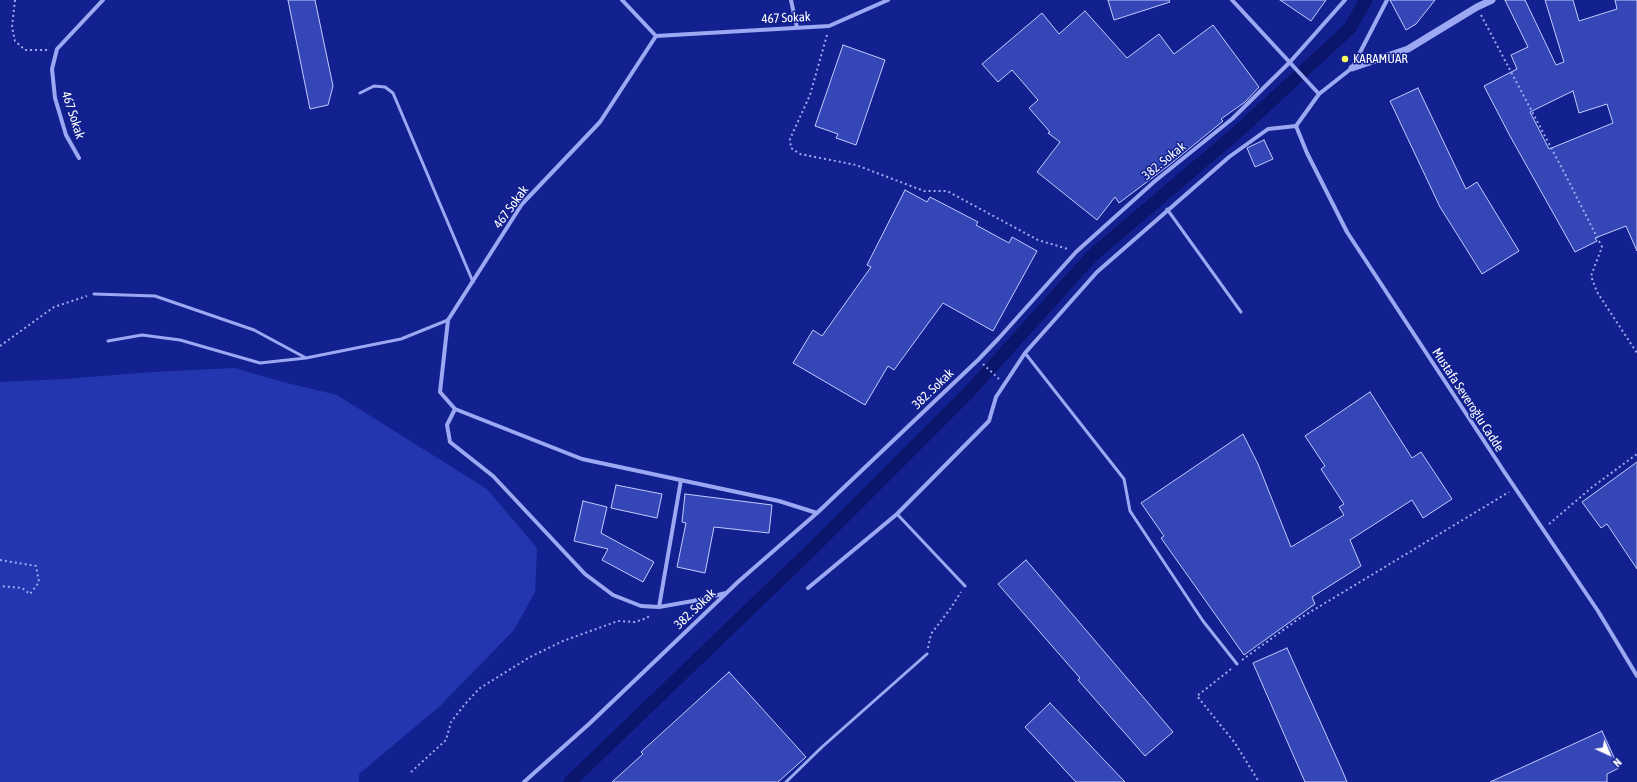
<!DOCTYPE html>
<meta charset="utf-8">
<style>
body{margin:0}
#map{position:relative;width:1637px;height:782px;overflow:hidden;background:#12218f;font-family:"Asap Condensed",sans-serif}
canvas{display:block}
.north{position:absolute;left:1589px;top:734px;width:40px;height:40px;-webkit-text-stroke:3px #12218f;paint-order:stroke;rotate:136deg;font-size:11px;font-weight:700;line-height:16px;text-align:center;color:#fff}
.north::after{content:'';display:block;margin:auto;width:14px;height:18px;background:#fff;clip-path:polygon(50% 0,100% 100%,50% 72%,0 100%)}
</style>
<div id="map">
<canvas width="1637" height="782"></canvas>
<div class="north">N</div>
</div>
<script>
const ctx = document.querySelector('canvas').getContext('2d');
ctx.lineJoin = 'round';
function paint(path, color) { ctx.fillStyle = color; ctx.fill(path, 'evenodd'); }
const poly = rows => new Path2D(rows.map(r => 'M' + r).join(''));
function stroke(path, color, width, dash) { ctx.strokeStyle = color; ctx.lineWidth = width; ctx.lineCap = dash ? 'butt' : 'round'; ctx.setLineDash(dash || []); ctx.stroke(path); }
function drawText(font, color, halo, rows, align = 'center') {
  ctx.font = font + ' "Asap Condensed",sans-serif'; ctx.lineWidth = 3; ctx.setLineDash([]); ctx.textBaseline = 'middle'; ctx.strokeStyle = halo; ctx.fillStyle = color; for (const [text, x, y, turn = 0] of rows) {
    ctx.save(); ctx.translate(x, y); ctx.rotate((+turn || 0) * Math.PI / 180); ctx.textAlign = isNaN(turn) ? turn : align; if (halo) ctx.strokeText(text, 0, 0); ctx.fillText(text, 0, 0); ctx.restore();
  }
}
const green = poly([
 [235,368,279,381,337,395,487,489,537,548,535,592,514,630,439,707,359,774,359,782,0,782,0,382,65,379,152,372]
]);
const canal = poly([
 [570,782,809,552,970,391,1092,256,1241,129,1350,28,1366,0]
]);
const building = poly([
 [288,0,315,0,333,86,328,105,310,109,288,0],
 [1108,0,1169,0,1170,2,1114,20,1108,0],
 [1280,0,1326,0,1311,21,1280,0],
 [1390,0,1435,0,1416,24,1406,30,1390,0],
 [1505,0,1525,0,1556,65,1564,62,1545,0,1573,0,1579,21,1617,9,1615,0,1637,0,1637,251,1626,226,1595,238,1597,241,1575,252,1510,136,1484,86,1517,69,1511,55,1528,47,1505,0],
 [1573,91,1579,113,1607,104,1613,123,1549,149,1530,112,1573,91],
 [1085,11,1127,58,1159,34,1174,54,1213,25,1259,87,1245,102,1221,119,1223,121,1168,166,1119,203,1115,197,1097,220,1037,172,1060,142,1048,133,1050,132,1029,108,1038,100,1012,70,998,82,982,64,1042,13,1059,34,1085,11],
 [843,45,885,60,856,145,836,138,838,134,815,126,843,45],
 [1418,88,1466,189,1477,182,1519,251,1482,274,1440,207,1390,101,1418,88],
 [1264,140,1273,159,1255,167,1247,148,1264,140],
 [905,190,927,202,930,197,957,211,978,222,976,225,1009,243,1012,237,1037,251,993,331,943,303,894,370,888,366,865,405,793,363,813,330,822,336,871,267,867,265,905,190],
 [1370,392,1412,458,1421,452,1452,499,1423,518,1412,500,1350,540,1361,566,1312,597,1315,604,1244,655,1161,538,1164,536,1141,503,1243,434,1258,464,1291,547,1344,515,1339,507,1344,504,1321,469,1325,466,1305,436,1370,392],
 [1637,462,1637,569,1607,524,1601,528,1582,502,1637,462],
 [616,485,662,494,657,518,611,508,616,485],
 [685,494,772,505,769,533,714,527,705,573,677,567,686,523,682,522,685,494],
 [583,501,607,507,601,533,654,562,643,582,602,560,608,549,574,541,583,501],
 [1026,560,1173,732,1145,756,1078,680,1080,678,998,584,1026,560],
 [1287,648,1342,770,1347,782,1305,782,1301,773,1253,663,1287,648],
 [729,672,806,757,778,782,612,782,643,754,641,752,729,672],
 [1050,703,1125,782,1076,782,1025,727,1050,703],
 [1602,731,1619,768,1607,774,1607,782,1490,782,1602,731]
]);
const path = poly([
 [15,0,12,27,15,41,25,50,50,50],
 [1481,15,1565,174,1602,247,1591,276,1597,292,1637,353],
 [827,35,810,95,790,139,791,148,800,154,856,165,924,191,947,191,1038,240,1068,249],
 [0,346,54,307,87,296],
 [983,364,999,379],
 [1549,524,1591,488,1637,454],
 [0,560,36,566,39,582,30,594,22,588,0,586],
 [928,648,931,634,950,609,961,592],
 [1242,660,1297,620,1509,492],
 [1231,669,1197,696,1235,743,1259,782],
 [411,772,446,740,451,722,465,704,480,688,530,657,563,641,618,621,635,622,647,618,650,615]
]);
const service = poly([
 [360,93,374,86,385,87,393,93,473,282],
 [1167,209,1241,312],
 [94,294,155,296,254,330,306,358,401,339,448,320],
 [108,341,142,335,180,340,260,363,306,358],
 [1025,353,1124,479,1130,511,1203,621,1237,664],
 [897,514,965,586],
 [786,782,822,747,927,654]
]);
const minor = poly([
 [622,0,656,36,829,26,888,0],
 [791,0,797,28],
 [1232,0,1319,94],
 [656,36,600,122,522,204,448,320,440,392,455,409,582,459,779,501,817,513],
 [1296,126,1307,153,1347,232,1505,473,1598,611,1637,676],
 [1296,126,1319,94,1352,68,1387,0],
 [79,158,66,135,55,98,52,69,57,49,103,0],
 [455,409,447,425,450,442,493,476,585,574,613,595,641,606,659,607,693,601,726,593],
 [808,588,897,514,989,421,996,397,1025,353,1097,272,1229,157,1268,129,1296,126],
 [659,607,681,480],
 [524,782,589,724,739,581,817,513,978,360,999,338,1076,252,1155,181,1232,119,1290,62,1345,0]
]);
const tertiary = poly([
 [1352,68,1408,49,1477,7,1492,0]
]);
const markers = [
 [1345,59,4,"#fbff5d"]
];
const streetNames = [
 ["467 Sokak",786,18,-3],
 ["467 Sokak",73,115,72],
 ["382. Sokak",1164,161,-39],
 ["467 Sokak",511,207,-54],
 ["382. Sokak",933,389,-44],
 ["Mustafa Severoğlu Cadde",1468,400,57],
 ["382. Sokak",695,609,-44]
];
const poiNames = [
 ["KARAMUAR",1353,59]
];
paint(green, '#2336af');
stroke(canal, '#0b156b', 13);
paint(building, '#3546b7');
stroke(building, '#c3cbfd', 1);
stroke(path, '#9ca8f2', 2, [2, 3]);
stroke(service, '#9ca8f2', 3);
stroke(minor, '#9ca8f2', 4);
stroke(tertiary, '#9ca8f2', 7);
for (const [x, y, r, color] of markers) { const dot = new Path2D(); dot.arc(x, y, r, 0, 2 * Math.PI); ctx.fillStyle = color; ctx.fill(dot); stroke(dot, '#12218f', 1.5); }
drawText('13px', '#fff', '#12218f', streetNames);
drawText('13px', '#fff', '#12218f', poiNames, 'left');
</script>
